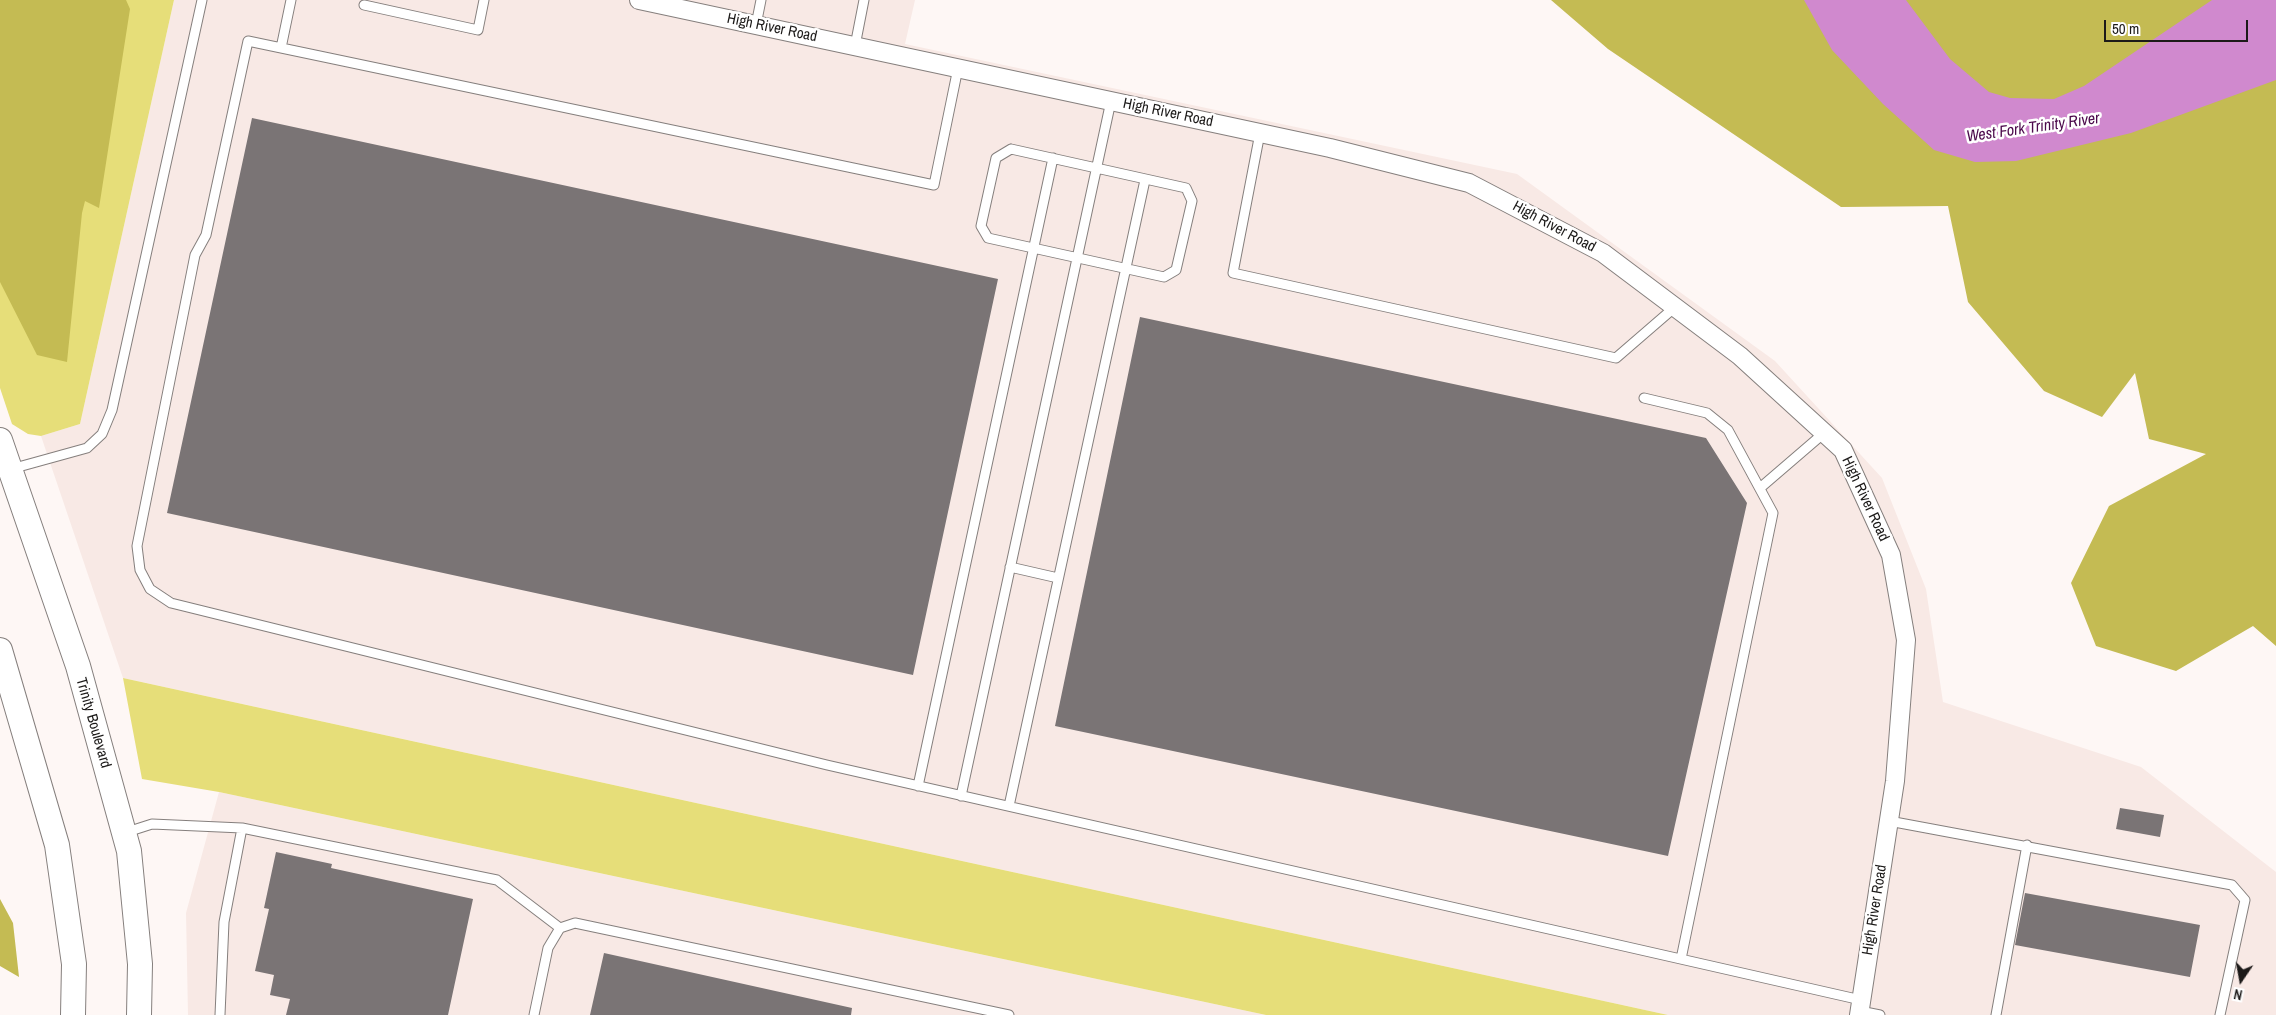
<!DOCTYPE html>
<style>
body{margin:0}
#map{position:relative;width:2276px;height:1015px;overflow:hidden;background:#fef7f5;font-family:"Archivo Narrow",sans-serif}
canvas{display:block}
.north{position:absolute;left:2216px;top:955px;width:50px;height:50px;-webkit-text-stroke:4px #fff;paint-order:stroke;rotate:192deg;font-size:14px;font-weight:700;line-height:20px;text-align:center;color:#1c1a19}
.north::after{content:'';display:block;margin:auto;width:18px;height:22px;background:#1c1a19;clip-path:polygon(50% 0,100% 100%,50% 72%,0 100%)}
.scale{position:absolute;left:2104px;top:20px;width:144px;height:22px;box-sizing:border-box;border:2px solid #1c1a19;border-top:0;padding-left:6px;font-size:15px;line-height:18px;white-space:nowrap;color:#1c1a19;-webkit-text-stroke:4px #fff;paint-order:stroke}
</style>
<div id="map">
<canvas width="2276" height="1015"></canvas>
<div class="north">N</div>
<div class="scale">50 m</div>
</div>
<script>
const ctx = document.querySelector('canvas').getContext('2d');
ctx.lineJoin = 'round';
function paint(path, color) { ctx.fillStyle = color; ctx.fill(path, 'evenodd'); }
const poly = rows => new Path2D(rows.map(r => 'M' + r).join(''));
function stroke(path, color, width, dash) { ctx.strokeStyle = color; ctx.lineWidth = width; ctx.lineCap = dash ? 'butt' : 'round'; ctx.setLineDash(dash || []); ctx.stroke(path); }
function drawText(font, color, halo, rows, align = 'center') {
  ctx.font = font + ' "Archivo Narrow",sans-serif'; ctx.lineWidth = 5; ctx.setLineDash([]); ctx.textBaseline = 'middle'; ctx.strokeStyle = halo; ctx.fillStyle = color; for (const [text, x, y, turn = 0] of rows) {
    ctx.save(); ctx.translate(x, y); ctx.rotate((+turn || 0) * Math.PI / 180); ctx.textAlign = isNaN(turn) ? turn : align; if (halo) ctx.strokeText(text, 0, 0); ctx.fillText(text, 0, 0); ctx.restore();
  }
}
const built = poly([
 [174,0,915,0,905,44,1517,174,1775,361,1882,478,1926,589,1943,702,2141,767,2276,872,2276,1015,1668,1015,123,678,41,436,80,424],
 [219,792,1266,1015,188,1015,186,913]
]);
const green = poly([
 [0,0,174,0,80,424,41,436,28,434,12,424,0,388],
 [123,678,1668,1015,1266,1015,219,792,142,779]
]);
const forest = poly([
 [0,0,126,0,130,9,99,208,85,201,82,213,67,362,37,355,0,282],
 [1551,0,2276,0,2276,646,2253,626,2176,671,2096,646,2071,583,2109,506,2206,454,2149,439,2135,373,2102,417,2044,391,1968,302,1948,206,1841,207,1608,49],
 [0,899,13,923,19,977,0,966]
]);
const water = poly([
 [1804,0,1906,0,1950,59,1989,92,2010,98,2054,99,2084,86,2212,0,2276,0,2276,80,2131,133,2016,161,1975,162,1934,150,1883,104,1832,50]
]);
const building = poly([
 [252,118,998,279,913,675,167,513],
 [1140,317,1706,438,1747,503,1668,856,1055,726],
 [2120,808,2164,815,2160,837,2116,829],
 [276,852,332,864,331,868,473,899,448,1015,286,1015,290,999,270,995,274,975,255,971,269,909,264,908],
 [2025,893,2200,925,2190,977,2015,945],
 [604,953,852,1008,851,1015,590,1015]
]);
const lane = poly([
 [364,5,478,30,484,0],
 [756,25,761,0],
 [855,46,864,0],
 [281,48,291,0],
 [958,68,934,185,248,41,206,235,195,255,137,546,140,570,150,589,171,603,827,765,1861,1000],
 [1260,133,1233,273,1616,358,1675,307],
 [1011,149,1186,188,1192,201,1176,270,1164,277,988,238,981,226,996,158,1011,149],
 [1644,398,1707,413,1728,430,1773,513,1681,959],
 [11,469,87,448,102,434,112,410,202,0],
 [1760,488,1824,433],
 [1010,567,1058,578],
 [918,786,1053,158],
 [961,796,1111,101],
 [1009,806,1145,180],
 [1889,821,2232,885,2245,900,2220,1015],
 [124,833,152,824,242,828],
 [1860,1011,1880,1015],
 [220,1015,224,922,242,828,497,880,560,928],
 [534,1015,548,948,560,928,575,923,1009,1015],
 [1996,1015,2027,845]
]);
const street = poly([
 [639,0,1330,148,1469,183,1603,253,1740,356,1843,450,1891,555,1906,640,1895,781,1859,1015]
]);
const secondary = poly([
 [0,440,78,666,129,851,140,964,139,1015],
 [0,650,57,845,74,964,73,1015]
]);
const streetNames = [
 ["High River Road",772,28,12],
 ["High River Road",1168,113,12],
 ["High River Road",1554,227,28],
 ["High River Road",1865,499,65],
 ["Trinity Boulevard",93,723,74],
 ["High River Road",1875,910,-81]
];
const waterNames = [
 ["West Fork Trinity River",2033,128,-8]
];
paint(built, '#f8e9e5');
paint(green, '#e6de79');
paint(forest, '#c4bb53');
paint(water, '#d089ce');
paint(building, '#7a7475');
stroke(lane, '#857f7d', 11);
stroke(street, '#857f7d', 20);
stroke(secondary, '#857f7d', 26);
stroke(lane, '#fff', 9);
stroke(street, '#fff', 18);
stroke(secondary, '#fff', 24);
drawText('15px', '#1c1a19', '#fff', streetNames);
drawText('italic 16px', '#4c0a4c', '#fff', waterNames);
</script>
